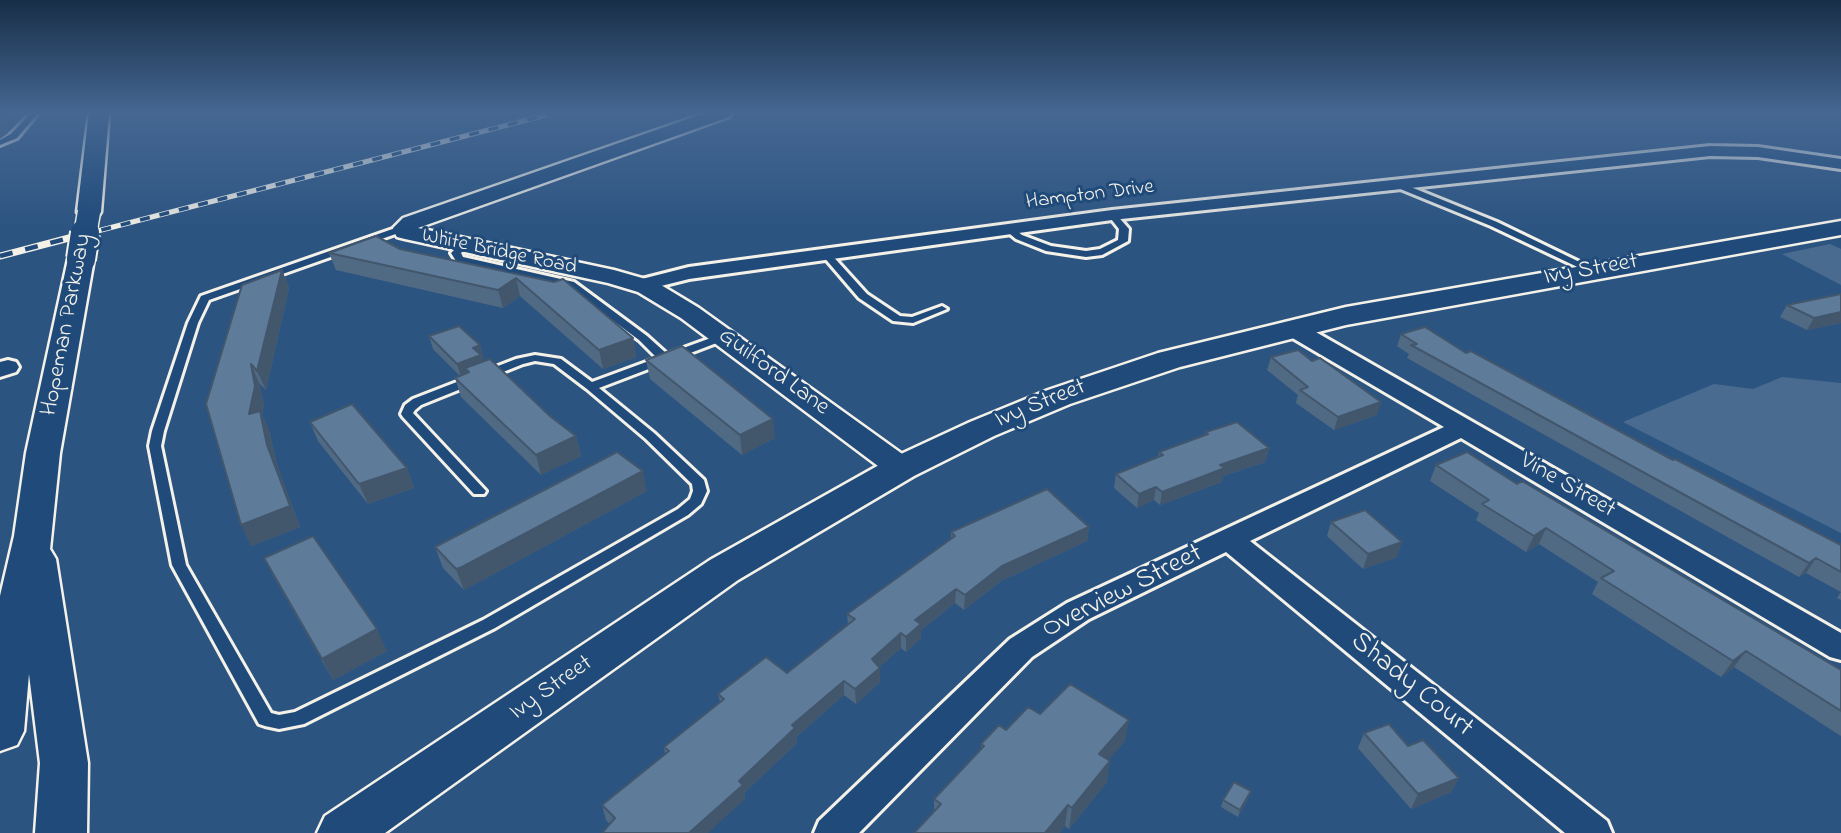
<!DOCTYPE html>
<style>
body{margin:0}
canvas{display:block;background:#2c5481}
</style>
<canvas width="1841" height="833"></canvas>
<script>
const ctx = document.querySelector('canvas').getContext('2d');
ctx.lineJoin = 'round';
function paint(path, color) { ctx.fillStyle = color; ctx.fill(path, 'evenodd'); }
const poly = rows => new Path2D(rows.map(r => 'M' + r).join(''));
function stroke(path, color, width, dash) { ctx.strokeStyle = color; ctx.lineWidth = width; ctx.lineCap = dash ? 'butt' : 'round'; ctx.setLineDash(dash || []); ctx.stroke(path); }
function drawText(font, color, halo, rows, align = 'center') {
  ctx.font = font + ' "Indie Flower",sans-serif'; ctx.lineWidth = 6; ctx.setLineDash([]); ctx.textBaseline = 'middle'; ctx.strokeStyle = halo; ctx.fillStyle = color; for (const [text, x, y, turn = 0] of rows) {
    ctx.save(); ctx.translate(x, y); ctx.rotate((+turn || 0) * Math.PI / 180); ctx.textAlign = isNaN(turn) ? turn : align; if (halo) ctx.strokeText(text, 0, 0); ctx.fillText(text, 0, 0); ctx.restore();
  }
}
const green = poly([
 [1830,244,1841,249,1841,285,1782,254],
 [1782,377,1841,383,1841,533,1623,422,1714,384,1753,389]
]);
const service = poly([
 [31,113,38,113,17,138,0,145,0,140,11,134,31,113],
 [1396,181,1497,222,1596,270,1594,272,1588,272,1491,226,1393,186,1392,184,1396,181],
 [1112,212,1115,213,1129,229,1128,241,1102,255,1086,257,1046,251,1016,239,1004,229,1006,227,1012,227,1022,235,1051,246,1086,251,1100,249,1118,240,1119,229,1108,215,1112,212],
 [404,225,407,226,407,230,209,300,198,323,164,431,161,446,186,565,271,713,279,715,295,712,483,620,678,509,690,499,693,491,692,484,646,439,587,389,554,364,535,361,523,364,421,405,415,410,413,413,486,491,484,494,474,494,403,417,401,414,405,405,413,399,516,359,535,355,561,359,592,382,657,358,639,340,567,286,456,261,451,253,461,243,464,242,469,245,461,253,463,257,574,282,647,336,667,354,719,335,727,335,728,337,727,339,599,388,654,433,704,480,707,491,701,504,688,515,495,628,304,724,279,729,265,726,259,724,172,565,149,446,152,431,188,323,201,296,404,225],
 [826,251,829,252,867,294,900,316,912,317,942,306,947,309,913,323,893,321,859,298,823,256,821,254,826,251]
]);
const minor = poly([
 [1710,146,1758,147,1841,159,1841,169,1758,157,1710,156,1112,220,689,279,641,291,634,289,631,285,634,281,689,267,1112,210,1710,146],
 [1292,322,1300,323,1841,633,1841,660,1830,657,1461,438,1250,541,1607,821,1612,833,1565,833,1226,552,1089,619,1032,657,859,833,814,833,819,821,1010,639,1067,603,1444,427,1284,333,1281,328,1284,323,1292,322],
 [8,360,16,362,19,367,16,372,0,377,0,362,8,360]
]);
const tertiary = poly([
 [705,113,732,113,729,117,418,228,614,270,656,282,699,308,912,461,917,468,912,475,901,478,890,475,681,318,638,292,608,283,405,239,397,237,394,232,393,228,403,218,705,113]
]);
const secondary = poly([
 [89,113,109,113,101,212,98,217,89,219,80,217,77,212,89,113],
 [1841,221,1841,235,1346,325,1180,367,1070,404,994,436,914,476,738,580,385,833,317,833,325,816,710,560,888,460,970,422,1048,390,1158,353,1346,307,1841,221],
 [81,251,90,253,94,259,60,453,50,549,56,559,88,763,87,833,35,833,40,763,29,674,24,731,17,745,0,751,0,596,14,536,26,453,68,259,72,253,81,251]
]);
const railFar1 = poly([
 [82,235,554,113]
]);
const rail = poly([
 [0,256,88,233]
]);
const secondaryBridgeFar1 = poly([
 [85,235,89,212]
]);
const secondaryBridge = poly([
 [81,259,85,233]
]);
const wall = poly([
 [400,249,554,282,633,338,636,357,603,369,520,296,503,308,336,270,329,253],
 [282,270,289,288,266,390,259,383,264,405,262,415,269,430,277,465,300,527,251,546,206,404],
 [1841,294,1841,323,1807,330,1780,317,1787,305],
 [1401,334,1466,353,1673,460,1841,545,1841,600,1837,598,1841,592,1806,573,1799,577,1407,358,1409,354,1397,346],
 [429,336,484,358,482,359,483,362,576,436,581,456,541,475,461,397,455,378,460,376,433,349],
 [1271,357,1377,415,1334,430,1296,403,1298,395,1267,370],
 [646,360,775,438,742,455,650,379],
 [310,422,407,468,414,488,368,504,318,441],
 [1206,432,1269,448,1265,462,1223,476,1222,482,1160,505,1154,500,1137,508,1114,488,1116,474,1158,457,1159,452,1205,435],
 [1436,465,1517,484,1841,670,1841,736,1734,667,1721,677,1592,594,1598,582,1539,544,1526,552,1476,520,1479,513,1430,481],
 [647,491,464,590,443,568,435,547],
 [1331,522,1397,557,1363,569,1327,536],
 [1089,527,1087,541,1001,581,964,610,955,603,921,630,921,638,906,652,901,648,879,667,880,682,856,704,844,695,796,737,797,743,744,793,745,799,610,824,606,820,602,805,665,754,664,747,720,702,718,694,787,673,848,624,847,614,951,539,951,532],
 [264,558,387,651,333,680,275,579],
 [1040,714,1125,741,1108,760,1107,782,1069,829,1065,826,934,812,934,799,981,750,981,744,1006,730],
 [1364,733,1408,746,1459,778,1451,792,1411,809,1358,748],
 [1248,799,1238,817,1221,807,1223,800]
]);
const shadedWall = poly([
 [0,113,8,113,8,133,0,139],
 [282,270,289,288,266,390,257,371],
 [516,278,520,296,503,308,498,290],
 [1841,312,1841,323,1807,330,1814,318],
 [633,338,636,357,603,369,599,350],
 [480,345,484,358,482,359,485,368,469,372,465,368,468,375,461,377,457,364,473,348],
 [251,364,259,383,264,405,262,415,269,430,277,465,300,527,251,546,241,525,249,414],
 [1381,402,1377,415,1334,430,1338,417],
 [773,419,775,438,742,455,740,435],
 [576,436,581,456,541,475,536,455],
 [1269,448,1265,462,1223,476,1222,482,1160,505,1162,492,1220,465],
 [407,468,414,488,368,504,359,484],
 [643,471,647,491,464,590,456,569],
 [1156,487,1154,500,1137,508,1139,494],
 [1089,527,1087,541,1001,581,964,610,965,595,1002,566],
 [1546,528,1539,544,1526,552,1534,536],
 [1402,542,1397,557,1363,569,1368,554],
 [1816,558,1806,573,1799,577,1809,563],
 [956,589,955,603,921,630,921,638,906,652,906,637,915,620],
 [377,629,387,651,333,680,322,659],
 [901,633,901,648,872,673,872,659],
 [1746,651,1734,667,1721,677,1733,661],
 [880,668,880,682,856,704,855,689],
 [844,681,844,695,796,737,797,743,744,793,745,799,708,833,689,833,792,725],
 [1129,720,1125,741,1096,775,1099,754],
 [1110,761,1107,782,1069,829,1072,808],
 [1459,778,1451,792,1411,809,1418,794],
 [1251,791,1248,799,1238,817,1240,810],
 [1068,805,1065,826,1060,833,1045,833]
]);
const building = poly([
 [376,236,400,249,554,282,563,279,633,338,599,350,516,278,498,290,329,253,376,236],
 [282,270,257,371,251,364,255,386,249,414,260,411,267,445,290,506,241,525,206,404,242,285,282,270],
 [1841,294,1841,312,1814,318,1787,305,1841,294],
 [459,326,480,345,473,348,481,355,457,364,429,336,459,326],
 [1425,327,1466,353,1471,351,1673,460,1675,459,1841,545,1841,572,1816,558,1809,563,1411,345,1417,344,1401,334,1425,327],
 [682,346,773,419,740,435,646,360,682,346],
 [1298,350,1312,361,1320,358,1381,402,1338,417,1300,390,1308,387,1271,357,1298,350],
 [490,359,551,417,576,436,536,455,455,378,469,372,465,368,490,359],
 [352,404,407,468,359,484,310,422,352,404],
 [1237,422,1269,448,1220,465,1225,468,1162,492,1156,487,1139,494,1116,474,1163,455,1159,452,1208,434,1206,432,1237,422],
 [617,452,643,471,462,567,456,569,435,547,617,452],
 [1467,452,1517,484,1522,481,1841,670,1841,711,1746,651,1733,661,1601,578,1614,571,1546,528,1534,536,1482,504,1489,500,1436,465,1467,452],
 [1047,489,1089,527,1002,566,965,595,956,589,915,620,921,624,906,637,901,633,872,659,880,668,855,689,844,681,792,725,795,728,739,781,743,785,689,833,602,833,615,818,602,805,669,751,664,747,724,699,718,694,766,657,787,673,855,619,847,614,955,536,951,532,1047,489],
 [1365,510,1402,542,1368,554,1331,522,1365,510],
 [313,536,377,629,322,659,264,558,313,536],
 [1070,684,1129,720,1099,754,1110,761,1072,808,1068,805,1045,833,914,833,941,804,934,799,984,746,981,744,999,725,1006,730,1028,707,1040,714,1070,684],
 [1389,724,1408,746,1423,740,1459,778,1418,794,1364,733,1389,724],
 [1234,782,1251,791,1240,810,1223,800,1234,782]
]);
const farStreetnames = [
 ["Hampton Drive",1090,196,-7],
 ["White Bridge Road",499,253,12]
];
const streetNames = [
 ["Ivy Street",1591,271,-10],
 ["Hopeman Parkway",68,325,-79],
 ["Guilford Lane",773,373,36],
 ["Ivy Street",1041,405,-22],
 ["Vine Street",1567,487,30],
 ["Ivy Street",552,689,-35]
];
const nearStreetnames = [
 ["Overview Street",1123,593,-27],
 ["Shady Court",1411,686,39]
];
paint(green, '#496b90');
stroke(service, '#f4f1e8', 6);
stroke(minor, '#f4f1e8', 6);
stroke(tertiary, '#f4f1e8', 5);
stroke(secondary, '#f4f1e8', 5);
paint(service, '#1f4a7a');
paint(minor, '#1f4a7a');
paint(tertiary, '#1f4a7a');
paint(secondary, '#1f4a7a');
stroke(railFar1, '#f4f1e8', 5);
stroke(rail, '#f4f1e8', 7);
stroke(railFar1, '#1f4a7a', 3.5, [10]);
stroke(rail, '#1f4a7a', 4.5, [13]);
stroke(secondaryBridgeFar1, '#f4f1e8', 25, []);
stroke(secondaryBridge, '#f4f1e8', 32, []);
stroke(secondaryBridgeFar1, '#1f4a7a', 22);
stroke(secondaryBridge, '#1f4a7a', 28);
paint(wall, '#516a84');
paint(shadedWall, '#42566c');
paint(building, '#5e7b9a');
stroke(building, '#42566c', 2);
const sky = ctx.createLinearGradient(0, 0, 0, 230);
sky.addColorStop(0, '#182e47');
sky.addColorStop(0.49, '#456792');
sky.addColorStop(1, '#45679200');
ctx.fillStyle = sky;
ctx.fillRect(0, 0, 1841, 230);
drawText('21px', '#f4f1e8', '#1f4a7a', farStreetnames);
drawText('24px', '#f4f1e8', '#1f4a7a', streetNames);
drawText('28px', '#f4f1e8', '#1f4a7a', nearStreetnames);
</script>
